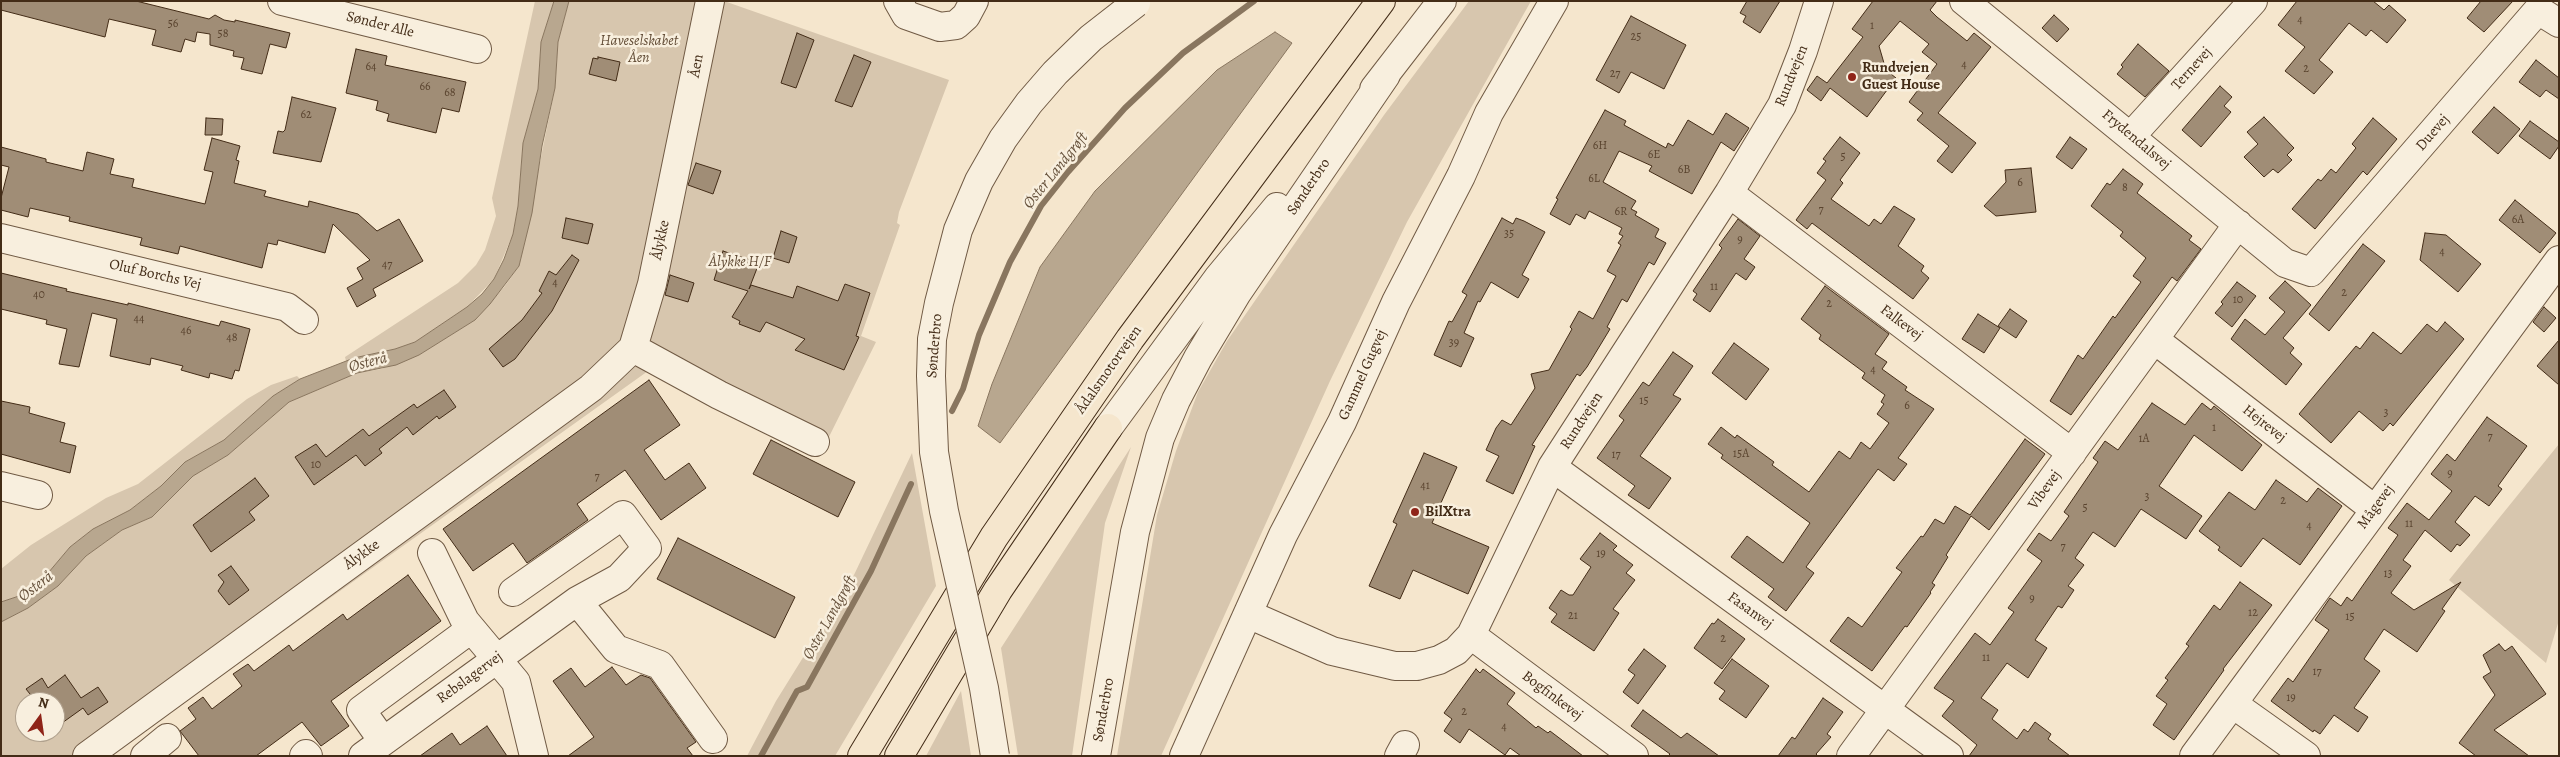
<!DOCTYPE html>
<meta charset="utf-8">
<style>
body{margin:0}
#map{position:relative;width:2560px;height:757px;overflow:hidden;background:#f5e6cd;font-family:Alegreya,serif}
canvas{display:block}
.frame{position:absolute;inset:0;border:2px solid #432c17;pointer-events:none}
.north{position:absolute;left:15px;top:692px;width:50px;height:50px;box-sizing:border-box;background:#f8efde;border:1px solid #b0a18e;border-radius:50%;rotate:14deg;font-size:14px;font-weight:700;line-height:20px;text-align:center;color:#432c17}
.north::after{content:'';display:block;margin:auto;width:18px;height:22px;background:#8f2418;clip-path:polygon(50% 0,100% 100%,50% 72%,0 100%)}
</style>
<div id="map">
<canvas width="2560" height="757"></canvas>
<div class="frame"></div>
<div class="north">N</div>
</div>
<script>
const ctx = document.querySelector('canvas').getContext('2d');
ctx.lineJoin = 'round';
function paint(path, color) { ctx.fillStyle = color; ctx.fill(path, 'evenodd'); }
const poly = rows => new Path2D(rows.map(r => 'M' + r).join(''));
function stroke(path, color, width, dash) { ctx.strokeStyle = color; ctx.lineWidth = width; ctx.lineCap = dash ? 'butt' : 'round'; ctx.setLineDash(dash || []); ctx.stroke(path); }
function drawText(font, color, halo, rows, align = 'center') {
  ctx.font = font + ' Alegreya,serif'; ctx.lineWidth = 5; ctx.setLineDash([]); ctx.textBaseline = 'middle'; ctx.strokeStyle = halo; ctx.fillStyle = color; for (const [text, x, y, turn = 0] of rows) {
    ctx.save(); ctx.translate(x, y); ctx.rotate((+turn || 0) * Math.PI / 180); ctx.textAlign = isNaN(turn) ? turn : align; if (halo) ctx.strokeText(text, 0, 0); ctx.fillText(text, 0, 0); ctx.restore();
  }
}
const green = poly([
 [535,1,554,1,541,42,538,89,523,143,518,206,513,234,494,279,467,307,415,342,395,349,346,361,345,357,458,283,476,265,485,250,496,216,492,198],
 [569,1,698,1,722,8,724,1,949,80,899,212,897,223,900,225,861,336,876,342,819,457,648,371,109,756,1,756,1,622,28,608,58,586,86,556,122,530,152,517,193,476,228,455,289,402,357,373,381,369,419,355,475,320,504,287,519,266,555,88,558,42],
 [25,702,55,702,55,732,25,732],
 [1469,1,1531,1,1407,222,1330,381,1161,756,1117,756,1157,515,1176,451,1198,392,1227,341,1384,115],
 [297,376,300,379,273,396,224,440,185,462,161,486,130,510,93,529,70,547,43,579,22,595,1,602,1,569,31,545,106,498,138,484,247,399,271,385],
 [2559,444,2559,620,2546,663,2449,580],
 [1131,447,1105,523,1072,756,1018,756,1001,648],
 [912,453,936,586,835,756,747,756,776,701,853,577],
 [961,691,971,756,926,756]
]);
const water = poly([
 [554,1,569,1,558,42,555,88,542,146,532,213,519,266,490,304,475,320,419,355,396,365,357,373,289,402,228,455,193,476,152,517,122,530,86,556,58,586,28,608,1,622,1,602,22,595,43,579,70,547,93,529,130,510,161,486,185,462,224,440,273,396,300,379,354,358,395,349,415,342,467,307,482,294,494,279,504,259,513,234,518,206,523,143,538,89,541,42,554,1],
 [1275,32,1292,43,1000,443,978,426,992,384,1040,267,1095,191,1217,70,1275,32]
]);
const stream = poly([
 [952,411,963,389,979,335,1010,262,1041,206,1068,172,1125,108,1183,53,1254,1],
 [761,756,797,691,807,687,871,571,911,484]
]);
const building = poly([
 [1,1,136,1,209,19,215,15,224,20,235,22,235,20,290,33,286,48,270,44,262,74,241,69,244,58,233,56,234,51,210,45,210,34,197,32,195,42,185,39,181,52,152,45,156,30,109,19,105,37,1,10,1,1],
 [1747,1,1780,1,1760,33,1743,22,1746,16,1740,13,1747,1],
 [1873,1,1937,1,1930,10,1937,17,1967,41,1974,33,1991,47,1938,113,1976,143,1952,173,1937,161,1949,146,1917,120,1923,113,1909,102,1937,64,1922,52,1929,44,1900,21,1879,46,1886,70,1896,78,1867,117,1830,88,1821,101,1807,90,1817,76,1827,83,1863,37,1852,29,1873,1],
 [2297,1,2373,1,2384,10,2389,5,2406,20,2387,43,2371,30,2366,36,2349,23,2319,60,2333,72,2314,94,2285,71,2305,47,2278,25,2297,1],
 [2481,1,2513,1,2484,32,2467,18,2481,1],
 [2054,15,2069,29,2057,42,2042,28,2054,15],
 [1631,16,1686,45,1664,89,1631,72,1619,93,1596,80,1631,16],
 [797,33,814,40,796,88,781,83,797,33],
 [2138,44,2169,71,2145,97,2117,74,2123,67,2121,65,2138,44],
 [356,49,387,56,385,65,466,82,459,112,442,108,436,133,387,121,389,114,376,110,378,101,346,93,356,49],
 [854,55,871,62,852,107,835,101,854,55],
 [598,57,620,62,616,81,589,74,593,58,598,59,598,57],
 [2536,60,2559,78,2559,99,2546,90,2540,97,2519,82,2536,60],
 [2220,86,2232,97,2224,106,2231,112,2201,147,2182,130,2220,86],
 [292,97,336,108,321,162,273,153,278,131,283,132,285,130,292,97],
 [2494,107,2520,129,2498,154,2472,132,2494,107],
 [1605,110,1626,121,1624,125,1666,148,1668,143,1673,146,1688,120,1713,135,1726,113,1749,128,1734,151,1721,142,1692,194,1649,171,1652,166,1619,151,1603,182,1636,201,1631,209,1637,212,1635,215,1659,229,1655,237,1666,243,1654,265,1649,262,1627,302,1622,299,1607,327,1610,329,1587,367,1580,376,1577,374,1532,445,1535,446,1513,494,1486,481,1499,456,1486,450,1496,428,1502,420,1511,425,1535,388,1531,374,1549,370,1572,329,1570,327,1579,311,1593,319,1616,276,1607,271,1621,245,1618,243,1623,236,1619,234,1622,228,1589,211,1585,219,1576,214,1570,225,1550,214,1558,199,1556,198,1605,110],
 [2264,117,2294,148,2287,155,2292,160,2278,173,2273,169,2264,177,2244,157,2258,144,2247,132,2264,117],
 [206,118,223,119,222,135,205,135,206,118],
 [2373,118,2397,139,2367,175,2363,171,2315,229,2292,209,2318,179,2321,181,2331,169,2336,173,2356,148,2352,144,2373,118],
 [2530,121,2559,142,2559,146,2550,159,2519,136,2530,121],
 [1840,137,1860,153,1840,180,1843,183,1831,199,1869,226,1874,219,1881,224,1894,206,1915,219,1898,246,1924,266,1921,271,1929,278,1913,299,1812,223,1807,229,1796,220,1826,180,1817,173,1826,161,1823,159,1840,137],
 [2070,137,2087,149,2072,169,2056,157,2070,137],
 [212,138,240,146,236,160,239,161,234,183,266,191,264,196,308,207,309,201,358,214,377,231,399,219,423,261,373,289,376,296,357,307,347,288,363,279,357,268,370,260,333,224,325,253,278,240,277,245,268,243,262,268,180,246,178,254,140,245,142,238,69,221,70,217,30,208,28,217,1,210,1,198,9,167,1,165,1,147,46,159,46,162,83,171,87,152,114,159,110,174,134,179,132,187,205,204,213,172,204,170,212,138],
 [696,163,721,171,713,194,688,185,696,163],
 [2031,168,2036,212,1996,216,1984,206,2006,182,2005,170,2031,168],
 [2123,169,2143,184,2137,193,2192,236,2189,240,2201,249,2177,281,2172,277,2071,415,2050,401,2078,355,2083,359,2113,316,2115,318,2141,282,2133,276,2146,258,2120,236,2123,232,2091,206,2107,183,2110,185,2123,169],
 [2515,200,2556,233,2540,253,2499,220,2515,200],
 [566,218,593,224,588,244,562,238,566,218],
 [1502,218,1513,224,1516,218,1524,221,1545,232,1522,275,1529,279,1518,298,1491,282,1480,302,1478,301,1464,333,1474,338,1461,367,1434,355,1449,321,1452,322,1467,295,1462,292,1502,218],
 [1738,219,1760,236,1744,259,1755,267,1746,280,1736,273,1710,312,1693,300,1697,294,1693,291,1722,248,1719,245,1738,219],
 [781,231,797,237,789,263,773,258,781,231],
 [2425,233,2446,235,2481,264,2458,292,2420,260,2425,233],
 [2363,244,2385,261,2329,331,2309,314,2363,244],
 [723,251,759,263,749,289,751,285,793,298,797,286,838,301,845,284,870,293,856,336,859,337,844,370,795,350,805,339,766,322,760,332,739,324,740,321,732,317,748,291,714,280,723,251],
 [572,255,579,260,552,311,515,359,503,367,489,349,522,320,542,293,539,291,549,271,556,275,572,255],
 [1,273,67,289,66,291,128,305,128,303,219,326,221,321,250,329,239,371,235,370,232,379,210,373,209,378,181,370,183,366,151,358,150,365,110,356,117,319,92,313,79,367,59,364,67,329,46,324,47,320,1,309,1,273],
 [670,275,694,283,688,302,665,295,670,275],
 [2285,281,2311,305,2283,338,2294,348,2290,353,2302,364,2286,385,2231,339,2245,319,2265,335,2285,312,2269,298,2285,281],
 [2237,282,2256,296,2232,327,2215,313,2223,304,2221,302,2237,282],
 [1825,286,1889,334,1875,354,1887,362,1882,369,1907,387,1905,390,1934,409,1898,458,1907,464,1894,481,1878,469,1806,567,1814,573,1786,611,1768,597,1774,589,1731,557,1747,536,1783,563,1810,523,1721,458,1723,455,1708,444,1721,427,1735,438,1737,435,1774,462,1772,465,1809,492,1839,451,1850,459,1861,442,1870,449,1889,423,1877,414,1884,404,1881,402,1885,395,1862,378,1865,373,1819,339,1821,335,1801,319,1825,286],
 [2544,307,2556,318,2544,332,2533,322,2544,307],
 [2010,309,2027,321,2016,338,1998,326,2010,309],
 [1978,314,2000,328,1984,353,1962,339,1978,314],
 [2445,322,2464,339,2393,426,2390,423,2383,431,2359,411,2331,443,2299,414,2356,346,2360,349,2373,332,2401,354,2427,324,2437,332,2445,322],
 [2559,340,2559,385,2537,366,2559,340],
 [1734,343,1769,369,1746,400,1712,373,1734,343],
 [1673,352,1693,366,1673,395,1681,399,1640,456,1671,478,1649,509,1628,495,1635,486,1597,458,1624,420,1619,416,1643,382,1649,386,1673,352],
 [649,380,680,425,644,450,665,480,689,463,706,488,661,520,625,470,577,504,588,520,527,563,513,543,473,571,443,529,649,380],
 [444,390,456,407,439,419,437,416,413,435,407,427,379,449,382,453,365,466,356,455,314,485,295,457,316,444,326,457,363,429,369,436,414,404,417,408,444,390],
 [1,401,30,407,29,413,65,423,60,442,76,446,70,473,1,454,1,401],
 [2152,403,2185,425,2202,403,2211,410,2214,406,2262,445,2242,471,2194,435,2159,486,2202,516,2186,539,2141,509,2115,547,2093,532,2075,558,2084,565,2068,586,2074,590,2062,608,2058,606,2035,640,2047,648,2028,678,2007,663,1981,698,1998,710,1992,719,2017,739,2024,729,2028,732,2035,722,2051,734,2048,739,2070,756,1969,756,1977,745,1942,716,1954,701,1934,688,1975,633,1990,645,2014,612,2008,608,2042,561,2027,550,2039,533,2051,541,2069,516,2064,512,2098,462,2093,458,2105,441,2118,450,2152,403],
 [2487,417,2527,446,2498,486,2502,489,2489,506,2475,496,2455,522,2470,535,2460,546,2457,544,2451,552,2425,530,2403,560,2411,566,2391,593,2414,610,2461,582,2442,609,2445,611,2417,652,2384,629,2364,659,2380,671,2354,708,2368,717,2358,732,2334,715,2320,734,2314,730,2313,732,2271,701,2288,678,2293,682,2329,630,2315,620,2330,598,2341,606,2347,597,2352,601,2398,535,2388,528,2407,503,2429,520,2452,491,2431,474,2447,454,2455,461,2487,417],
 [2025,439,2045,454,1989,530,1971,516,1946,555,1948,557,1932,583,1935,585,1930,592,1931,593,1907,627,1905,626,1872,671,1830,641,1848,617,1862,627,1902,572,1896,568,1921,536,1923,537,1935,519,1944,524,1955,506,1970,515,2025,439],
 [771,440,855,482,838,517,753,474,771,440],
 [1424,453,1457,467,1432,523,1489,547,1468,594,1413,570,1400,599,1369,586,1397,524,1393,522,1424,453],
 [255,478,269,496,249,512,255,520,211,552,193,525,255,478],
 [2276,480,2307,502,2318,488,2342,506,2300,565,2263,538,2241,567,2218,550,2220,547,2199,531,2229,492,2255,510,2276,480],
 [1600,533,1617,546,1613,550,1633,565,1626,573,1635,580,1613,609,1619,613,1594,651,1551,622,1557,614,1549,608,1561,590,1569,595,1573,595,1591,567,1580,559,1600,533],
 [678,538,795,597,775,638,657,579,678,538],
 [231,566,249,590,229,605,218,591,224,582,218,575,231,566],
 [408,575,441,621,331,701,349,726,321,746,302,722,256,756,199,756,180,731,196,719,188,708,203,697,212,709,242,686,233,674,248,664,254,671,289,645,293,651,343,614,347,620,408,575],
 [2240,582,2272,605,2223,669,2224,670,2174,740,2153,725,2167,704,2156,696,2168,680,2165,678,2189,646,2186,644,2214,605,2220,610,2240,582],
 [1718,619,1745,639,1722,669,1694,648,1712,623,1714,624,1718,619],
 [2499,644,2505,651,2512,646,2546,694,2494,730,2529,756,2476,756,2459,743,2495,695,2483,677,2491,672,2483,655,2499,644],
 [1644,649,1666,666,1638,704,1623,692,1635,675,1628,670,1644,649],
 [1732,659,1769,686,1746,718,1719,699,1725,691,1714,683,1732,659],
 [612,667,626,685,641,675,650,678,696,742,687,748,693,756,568,756,594,737,553,681,571,668,585,687,612,667],
 [1476,669,1480,673,1483,669,1515,693,1507,704,1536,728,1538,726,1548,733,1550,731,1583,756,1521,756,1510,748,1505,755,1469,729,1460,743,1444,731,1452,719,1444,713,1476,669],
 [65,675,81,698,98,687,108,702,88,715,83,708,55,728,55,702,29,702,34,699,26,689,42,678,48,688,65,675],
 [1823,698,1843,712,1827,734,1831,737,1816,754,1818,756,1778,756,1792,737,1795,739,1823,698],
 [1643,710,1681,738,1687,733,1719,756,1668,756,1670,754,1631,726,1643,710],
 [487,726,507,756,420,756,452,733,460,745,487,726]
]);
const minor = poly([
 [282,1,477,49],
 [898,1,906,15,940,27,956,25,966,16,974,1],
 [1964,1,2285,263,2311,272,2538,10,2559,23],
 [1374,89,1442,1],
 [2131,136,2253,1],
 [1729,193,2072,453],
 [1,238,287,307,304,320],
 [2155,340,2374,509],
 [633,348,719,395,815,442],
 [1108,428,1218,278,1277,207],
 [1552,467,1949,756],
 [1,486,38,495],
 [432,553,465,621,516,682,534,756],
 [577,601,616,649,660,665,713,739],
 [1248,614,1332,651,1395,666,1417,666,1439,660,1456,651,1471,635,1552,467,1729,193,1782,105,1803,51,1819,1],
 [1471,635,1634,756],
 [2233,704,2306,756],
 [383,741,361,710,471,629],
 [87,756,591,388,633,348,652,284,710,1],
 [145,756,167,738],
 [304,756,306,754,308,756],
 [363,756,577,601,619,578,647,548,623,515,513,592],
 [1096,756,1135,532,1160,438,1176,400,1198,358,1237,293,1386,75],
 [1184,756,1283,535,1342,422,1396,302,1461,176,1489,113,1554,1],
 [1399,756,1405,745],
 [1851,756,2238,224],
 [2194,756,2559,260]
]);
const highway = poly([
 [862,756,994,537,1130,339,1381,1],
 [899,756,998,590,1108,428]
]);
const minorBridge = poly([
 [995,756,984,688,944,511,934,452,931,376,932,339,939,303,958,230,979,181,1003,139,1029,103,1055,73,1091,38,1136,3]
]);
const markers = [
 [1852,77,5,"#8f2418"],
 [1415,512,5,"#8f2418"]
];
const numberNames = [
 ["4",2300,20],
 ["56",173,24],
 ["1",1872,26],
 ["58",223,34],
 ["25",1636,37],
 ["4",1964,65],
 ["64",371,67],
 ["2",2306,69],
 ["27",1615,74],
 ["66",425,87],
 ["68",450,93],
 ["62",306,115],
 ["6H",1600,146],
 ["6E",1654,155],
 ["5",1843,157],
 ["6B",1684,170],
 ["6L",1594,179],
 ["6",2020,183],
 ["8",2125,188],
 ["7",1821,210],
 ["6R",1621,212],
 ["6A",2518,220],
 ["35",1509,234],
 ["9",1740,240],
 ["4",2442,252],
 ["47",387,265],
 ["4",555,283],
 ["11",1714,287],
 ["2",2344,293],
 ["40",39,295],
 ["10",2238,300],
 ["2",1829,304],
 ["44",139,319],
 ["46",186,331],
 ["48",232,338],
 ["39",1454,343],
 ["4",1873,370],
 ["15",1644,401],
 ["6",1907,406],
 ["3",2386,413],
 ["1",2214,428],
 ["7",2490,437],
 ["1A",2144,439],
 ["15A",1741,454],
 ["17",1616,455],
 ["10",316,465],
 ["9",2450,474],
 ["7",597,477],
 ["41",1425,486],
 ["3",2147,497],
 ["2",2283,501],
 ["5",2085,508],
 ["11",2409,524],
 ["4",2309,526],
 ["7",2063,547],
 ["19",1601,554],
 ["13",2388,574],
 ["9",2032,599],
 ["12",2253,613],
 ["21",1573,616],
 ["15",2350,617],
 ["2",1723,639],
 ["11",1986,658],
 ["17",2317,672],
 ["19",2291,698],
 ["2",1464,712],
 ["4",1504,727]
];
const streetNames = [
 ["Sønder Alle",380,25,14],
 ["Åen",697,66,-79],
 ["Ternevej",2192,69,-48],
 ["Rundvejen",1792,76,-68],
 ["Duevej",2433,133,-49],
 ["Frydendalsvej",2136,140,40],
 ["Sønderbro",1309,187,-56],
 ["Ålykke",661,240,-78],
 ["Oluf Borchs Vej",155,275,13],
 ["Falkevej",1901,323,37],
 ["Sønderbro",935,346,-85],
 ["Ådalsmotorvejen",1109,370,-55],
 ["Gammel Gugvej",1363,375,-66],
 ["Rundvejen",1582,421,-57],
 ["Hejrevej",2264,424,38],
 ["Vibevej",2045,490,-54],
 ["Mågevej",2376,507,-54],
 ["Ålykke",362,555,-36],
 ["Fasanvej",1750,611,36],
 ["Rebslagervej",470,678,-36],
 ["Bogfinkevej",1552,696,37],
 ["Sønderbro",1104,710,-80]
];
const parkNames = [
 ["Haveselskabet",639,41],
 ["Åen",639,58],
 ["Ålykke H/F",740,262]
];
const poiNames = [
 ["Rundvejen",1862,68],
 ["Guest House",1862,85],
 ["BilXtra",1425,512]
];
const waterNames = [
 ["Øster Landgrøft",1056,171,-51],
 ["Østerå",368,363,-15],
 ["Østerå",36,587,-38],
 ["Øster Landgrøft",830,618,-61]
];
paint(green, '#d7c6ae');
paint(water, '#b8a78f');
stroke(water, '#89765f', 1);
stroke(stream, '#89765f', 6);
paint(building, '#a08d76');
stroke(building, '#432c17', 1);
stroke(minor, '#705a44', 30);
stroke(highway, '#432c17', 30);
stroke(minor, '#f8efde', 28);
stroke(highway, '#f5e6cd', 28);
stroke(minorBridge, '#705a44', 30, []);
stroke(minorBridge, '#f8efde', 28);
for (const [x, y, r, color] of markers) { const dot = new Path2D(); dot.arc(x, y, r, 0, 2 * Math.PI); ctx.fillStyle = color; ctx.fill(dot); stroke(dot, '#f8efde', 2); }
drawText('12px', '#5a442f', null, numberNames);
drawText('15px', '#432c17', '#f8efde', streetNames);
drawText('italic 15px', '#614b35', '#f8efde', parkNames);
drawText('bold 15px', '#432c17', '#f8efde', poiNames, 'left');
drawText('italic 16px', '#66513b', '#f8efde', waterNames);
</script>
